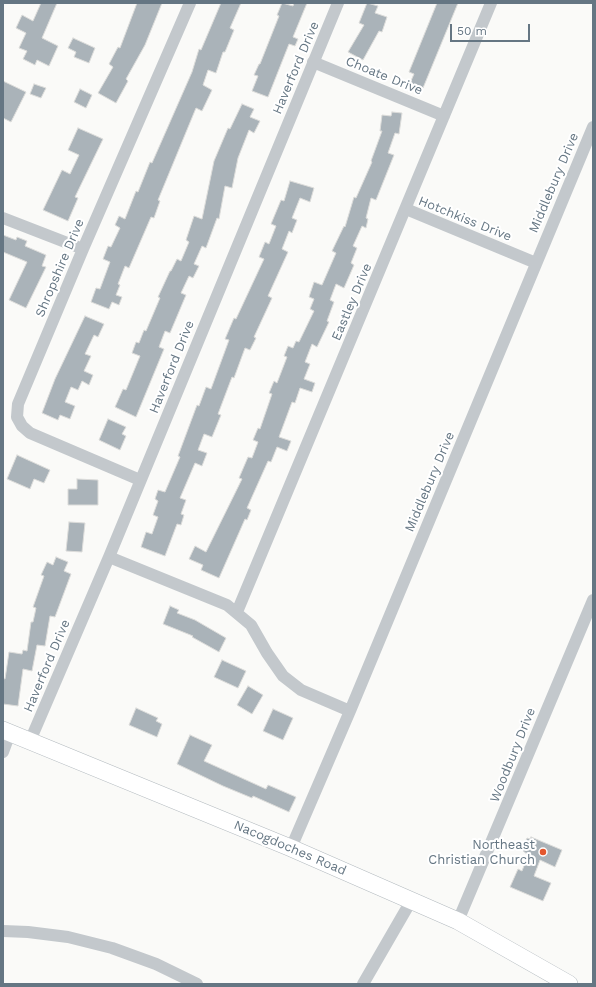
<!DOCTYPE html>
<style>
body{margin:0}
#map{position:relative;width:596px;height:987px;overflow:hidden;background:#fafaf8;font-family:"Work Sans",sans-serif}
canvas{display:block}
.frame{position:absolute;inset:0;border:4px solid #657683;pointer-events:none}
.scale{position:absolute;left:450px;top:24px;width:80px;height:18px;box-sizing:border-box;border:2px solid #657683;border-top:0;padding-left:5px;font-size:12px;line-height:14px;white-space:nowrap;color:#657683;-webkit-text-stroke:3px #fff;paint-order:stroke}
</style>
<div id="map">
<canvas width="596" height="987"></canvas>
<div class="frame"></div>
<div class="scale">50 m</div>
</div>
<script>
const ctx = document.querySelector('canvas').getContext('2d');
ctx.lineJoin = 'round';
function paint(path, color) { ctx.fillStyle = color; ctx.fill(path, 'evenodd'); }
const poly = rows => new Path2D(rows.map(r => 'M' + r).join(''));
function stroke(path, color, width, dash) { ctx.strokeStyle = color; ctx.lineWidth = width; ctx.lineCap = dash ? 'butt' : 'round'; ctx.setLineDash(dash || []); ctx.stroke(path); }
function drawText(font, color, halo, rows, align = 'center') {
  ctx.font = font + ' "Work Sans",sans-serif'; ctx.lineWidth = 4; ctx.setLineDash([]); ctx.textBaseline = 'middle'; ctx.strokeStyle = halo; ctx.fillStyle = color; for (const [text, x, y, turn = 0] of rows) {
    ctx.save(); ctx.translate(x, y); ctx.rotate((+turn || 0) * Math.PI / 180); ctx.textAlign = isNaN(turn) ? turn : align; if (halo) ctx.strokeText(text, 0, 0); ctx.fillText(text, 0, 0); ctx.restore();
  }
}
const building = poly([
 [41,3,57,3,42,38,58,46,49,66,37,60,35,65,23,59,27,51,19,48,26,33,16,28,22,15,33,21,41,3],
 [137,3,162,3,145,45,126,79,128,81,116,103,98,93,113,67,109,64,118,47,120,48,137,3],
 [221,3,241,3,230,28,234,30,225,52,223,52,216,73,208,70,203,85,212,90,202,111,196,108,158,200,160,201,154,218,151,217,129,268,125,266,118,284,120,285,116,295,122,297,119,305,112,302,109,309,91,302,96,288,100,289,110,262,103,259,108,246,111,247,120,228,115,225,119,216,125,219,136,191,138,192,150,162,152,163,192,72,199,49,201,50,221,3],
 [282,3,293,6,294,3,307,3,293,37,298,39,295,46,289,44,268,97,252,91,258,76,254,75,259,64,260,64,279,16,277,15,282,3],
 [367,3,378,6,375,13,387,17,382,32,379,31,363,60,348,52,364,25,359,23,367,3],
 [437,3,458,3,423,88,410,83,414,74,409,72,437,3],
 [73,38,95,48,89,63,74,57,76,52,68,48,73,38],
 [3,81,26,92,11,122,3,118,3,81],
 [34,84,46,88,41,98,30,94,34,84],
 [80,89,92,95,86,108,74,102,80,89],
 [242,104,254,109,250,117,260,121,254,133,249,130,238,158,232,188,225,186,219,219,217,218,206,248,202,246,194,264,199,266,193,278,189,276,181,293,186,295,170,333,165,331,159,347,164,349,136,417,115,407,123,389,126,390,140,356,132,353,136,342,139,343,144,330,146,331,160,298,158,297,170,271,171,271,177,259,181,261,189,242,186,240,194,216,202,219,214,161,228,128,230,129,242,104],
 [392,112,402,113,399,134,395,133,388,153,394,155,376,200,371,198,366,218,368,219,366,228,362,226,353,246,357,248,351,263,354,265,344,288,336,284,330,300,334,302,327,321,329,322,317,347,312,344,305,362,310,364,304,379,315,383,312,392,300,388,295,403,292,402,279,437,291,441,287,451,277,447,271,462,268,461,247,508,251,510,247,520,245,519,219,578,201,570,203,565,189,559,195,546,206,552,242,479,239,478,248,457,252,458,258,442,253,440,258,428,260,429,272,394,269,393,274,381,277,383,287,357,284,356,288,346,293,348,296,341,299,342,314,311,310,309,314,299,309,297,314,282,322,285,336,253,332,251,344,226,345,227,354,197,356,198,372,162,371,161,382,131,380,131,382,115,391,116,392,112],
 [78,128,103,139,75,197,78,198,68,221,43,210,62,170,70,174,79,155,68,150,78,128],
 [290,181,314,188,310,202,300,198,292,218,297,220,292,233,289,231,282,249,288,252,268,296,272,298,254,337,256,338,250,350,245,348,234,378,232,377,218,414,221,415,212,437,204,434,198,450,207,453,202,466,195,463,180,498,186,500,181,514,184,515,181,525,177,524,165,556,141,547,146,532,152,534,158,517,153,515,158,501,155,499,158,490,165,492,180,457,178,456,197,405,199,406,206,387,211,389,229,340,225,339,234,318,236,319,264,259,259,257,265,242,269,244,276,226,271,224,281,200,284,201,290,181],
 [3,235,16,240,17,237,27,241,25,246,46,255,42,266,46,267,26,308,9,300,27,262,3,252,3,235],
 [85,316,104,324,98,337,94,335,85,354,91,356,84,371,93,375,89,385,82,381,78,390,71,387,65,402,75,406,70,419,60,415,58,420,42,413,55,379,85,316],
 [108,419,126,427,122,434,126,436,120,450,99,440,108,419],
 [17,455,50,470,44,483,34,479,30,489,7,479,17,455],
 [77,479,98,480,98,505,68,505,68,489,77,489,77,479],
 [69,522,85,523,82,552,66,551,69,522],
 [56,557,68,562,64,571,71,574,55,617,50,616,45,646,37,645,32,671,23,669,18,706,3,704,3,678,5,679,9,652,22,654,23,650,27,651,31,622,33,622,36,608,33,607,44,576,41,575,47,562,53,565,56,557],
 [170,606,179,610,177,613,195,620,226,638,219,652,192,637,193,636,163,624,170,606],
 [222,660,246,671,238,688,214,677,222,660],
 [248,686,263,695,252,714,237,705,248,686],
 [136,708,158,718,156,721,162,724,157,737,129,725,136,708],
 [273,709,293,718,283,740,263,731,273,709],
 [190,735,212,745,204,761,266,789,268,785,296,797,289,812,253,796,252,798,223,786,177,764,190,735],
 [531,837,562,850,555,867,540,860,534,876,551,883,543,901,510,887,518,869,522,871,528,855,522,850,527,838,530,839,531,837]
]);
const minor = poly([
 [313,62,444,116],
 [406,209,536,263],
 [3,218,83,249],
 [140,480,30,433,22,426,17,417,18,404,83,249,190,3],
 [109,557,227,605,251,625,267,653,283,676,301,690,350,711],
 [237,612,491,3],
 [30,741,109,557,338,3],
 [3,752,10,733],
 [291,848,350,711,593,127],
 [458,921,593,600],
 [3,931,28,932,68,937,112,948,156,964,197,984],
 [363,984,411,901]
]);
const secondary = poly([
 [3,730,291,848,458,921,569,984]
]);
const markers = [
 [543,852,4,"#e4572e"]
];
const streetNames = [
 ["Haverford Drive",296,68,-67],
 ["Choate Drive",384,76,22],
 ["Middlebury Drive",554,183,-67],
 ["Hotchkiss Drive",465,219,22],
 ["Shropshire Drive",60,268,-67],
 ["Eastley Drive",352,302,-67],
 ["Haverford Drive",172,367,-68],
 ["Middlebury Drive",430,482,-67],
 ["Haverford Drive",47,666,-67],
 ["Woodbury Drive",513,755,-68],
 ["Nacogdoches Road",290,848,23]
];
const poiNames = [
 ["Northeast",535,845],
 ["Christian Church",535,860]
];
paint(building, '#aab3b9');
stroke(building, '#dcdcda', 1);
stroke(secondary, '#b3babf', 18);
stroke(minor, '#c3c8cc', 12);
stroke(secondary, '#fff', 17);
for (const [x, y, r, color] of markers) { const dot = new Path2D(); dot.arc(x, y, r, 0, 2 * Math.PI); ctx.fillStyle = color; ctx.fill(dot); stroke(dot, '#fff', 1.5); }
drawText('13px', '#657683', '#fff', streetNames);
drawText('13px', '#657683', '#fff', poiNames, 'right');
</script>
